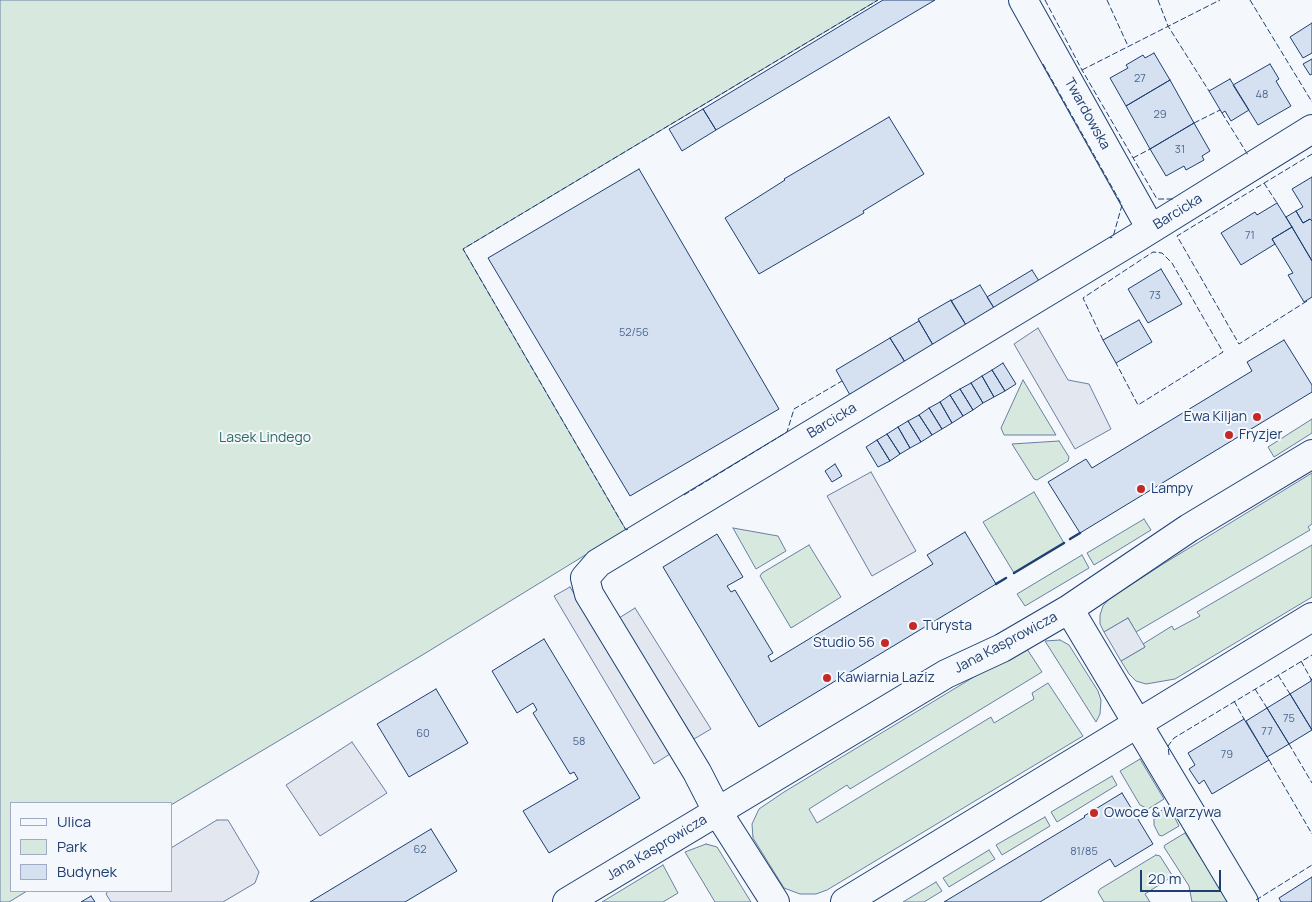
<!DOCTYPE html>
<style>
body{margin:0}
#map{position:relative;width:1312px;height:902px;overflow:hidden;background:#f4f7fb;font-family:Manrope,sans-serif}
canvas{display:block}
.legend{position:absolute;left:10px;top:802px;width:162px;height:90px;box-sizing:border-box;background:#f4f7fb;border:1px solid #9eadc5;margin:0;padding:6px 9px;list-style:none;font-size:15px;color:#1d3f73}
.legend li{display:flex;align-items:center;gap:10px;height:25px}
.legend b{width:25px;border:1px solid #9eadc5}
.scale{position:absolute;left:1140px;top:870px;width:81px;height:22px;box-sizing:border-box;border:2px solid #1d3f73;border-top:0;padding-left:6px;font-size:15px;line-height:18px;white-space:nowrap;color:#1d3f73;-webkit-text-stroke:4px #f4f7fb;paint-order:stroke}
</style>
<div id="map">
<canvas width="1312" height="902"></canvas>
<ul class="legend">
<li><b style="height:6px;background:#f4f7fb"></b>Ulica</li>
<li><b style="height:14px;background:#d7e8df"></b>Park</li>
<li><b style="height:14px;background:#d5e0f0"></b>Budynek</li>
</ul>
<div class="scale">20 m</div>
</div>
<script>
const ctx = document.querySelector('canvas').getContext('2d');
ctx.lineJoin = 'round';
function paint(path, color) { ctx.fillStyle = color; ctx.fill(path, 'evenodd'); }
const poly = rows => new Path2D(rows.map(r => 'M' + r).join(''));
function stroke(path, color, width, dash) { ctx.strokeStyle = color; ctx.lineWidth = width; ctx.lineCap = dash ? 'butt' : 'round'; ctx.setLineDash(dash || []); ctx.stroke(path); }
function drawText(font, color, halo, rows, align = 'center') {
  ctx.font = font + ' Manrope,sans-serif'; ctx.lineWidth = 4; ctx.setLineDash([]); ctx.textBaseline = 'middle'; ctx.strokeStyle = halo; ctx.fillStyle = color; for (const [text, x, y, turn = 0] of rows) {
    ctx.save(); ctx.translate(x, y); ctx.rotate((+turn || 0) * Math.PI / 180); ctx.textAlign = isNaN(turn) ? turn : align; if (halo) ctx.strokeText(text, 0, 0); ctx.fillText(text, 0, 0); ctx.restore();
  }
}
const green = poly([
 [0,0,878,0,463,249,626,530,424,654,171,805,171,803,11,803,11,891,27,891,9,902,0,902,0,0],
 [1023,380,1056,435,1004,435,1001,428,1023,380],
 [1312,419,1312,433,1274,457,1268,447,1312,419],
 [1059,441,1069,457,1068,461,1037,480,1034,479,1012,444,1059,441],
 [1312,473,1312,524,1308,527,1310,530,1136,632,1128,618,1104,632,1100,624,1100,615,1103,606,1109,599,1163,564,1312,473],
 [1034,492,1064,543,1014,573,983,522,1034,492],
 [1144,519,1151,530,1094,565,1087,553,1144,519],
 [733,528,778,536,786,551,756,569,733,528],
 [809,545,841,597,791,628,760,576,762,573,809,545],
 [1312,545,1312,597,1175,679,1146,684,1136,681,1129,674,1121,661,1145,647,1143,644,1172,626,1174,630,1200,616,1197,612,1312,545],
 [1082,555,1089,568,1025,606,1017,594,1082,555],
 [1060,640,1069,645,1098,691,1101,700,1100,714,1096,722,1045,641,1060,640],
 [1025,646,1042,672,850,789,847,785,809,809,817,823,991,717,994,723,1034,699,1032,693,1048,683,1083,736,827,890,816,894,800,894,784,888,753,838,752,824,759,809,784,792,1025,646],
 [1140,759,1164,799,1148,809,1140,805,1120,771,1140,759],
 [1112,776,1117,785,1057,822,1051,812,1112,776],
 [1169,806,1179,826,1162,836,1159,835,1154,825,1154,815,1169,806],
 [1045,817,1050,826,1002,855,996,845,1045,817],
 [1185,833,1229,902,1192,902,1189,886,1164,847,1165,845,1185,833],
 [706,844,717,847,751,902,715,902,685,852,706,844],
 [989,850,995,859,949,887,943,878,989,850],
 [1156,855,1160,856,1172,875,1170,878,1145,894,1150,902,1104,902,1098,892,1100,889,1156,855],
 [663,865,678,893,663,902,602,902,663,865],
 [936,882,942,891,924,902,903,902,936,882]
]);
const parking = poly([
 [1038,328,1068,380,1089,384,1111,429,1075,449,1014,344,1038,328],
 [871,472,916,551,872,576,827,496,871,472],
 [570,587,670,754,654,764,554,596,570,587],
 [635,608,711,729,694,739,619,618,635,608],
 [1128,618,1145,647,1121,661,1104,632,1128,618],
 [352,742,387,793,320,836,286,785,352,742],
 [217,820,228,820,259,872,255,883,223,902,111,902,106,894,108,891,171,891,171,848,217,820]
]);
const building = poly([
 [883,0,935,0,716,130,703,109,883,0],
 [1312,23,1312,53,1303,58,1290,37,1312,23],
 [1154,53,1170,80,1126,106,1110,78,1128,68,1126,65,1143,55,1145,58,1154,53],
 [1312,59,1312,74,1310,75,1303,64,1312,59],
 [1270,64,1279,79,1276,81,1291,106,1258,125,1233,85,1270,64],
 [1230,79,1249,110,1231,121,1225,111,1222,113,1209,91,1230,79],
 [1170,80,1194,123,1150,149,1126,106,1170,80],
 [703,109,716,130,682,151,669,129,703,109],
 [889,117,924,174,863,211,864,213,759,274,725,218,785,180,784,179,889,117],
 [1194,123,1210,151,1202,156,1204,160,1186,170,1184,166,1166,176,1150,149,1194,123],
 [639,169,779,409,630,496,488,258,639,169],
 [1312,177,1312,221,1310,219,1303,223,1296,211,1303,207,1292,189,1312,177],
 [1277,203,1292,227,1272,239,1275,244,1241,265,1221,233,1255,212,1257,215,1277,203],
 [1296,211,1303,223,1310,219,1312,221,1312,261,1286,217,1296,211],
 [1292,227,1312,261,1312,297,1304,302,1288,275,1293,273,1272,239,1292,227],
 [1161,269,1182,304,1148,323,1128,289,1161,269],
 [1032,270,1039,281,994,308,987,297,1032,270],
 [980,285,994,308,966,325,951,301,980,285],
 [951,300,966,325,933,345,918,319,951,300],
 [1139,320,1152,342,1116,363,1103,340,1139,320],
 [919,321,933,345,905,362,890,338,919,321],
 [890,338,905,362,850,395,836,370,890,338],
 [1284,340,1312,385,1312,392,1080,533,1048,482,1086,459,1092,468,1252,371,1247,362,1284,340],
 [1003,363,1016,384,1005,391,992,370,1003,363],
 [992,370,1005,391,994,397,982,376,992,370],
 [982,376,994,397,983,403,971,383,982,376],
 [971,383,983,403,973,410,960,389,971,383],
 [960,389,973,410,963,416,950,395,960,389],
 [950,395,963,416,952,423,940,402,950,395],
 [940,402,952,423,942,429,929,408,940,402],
 [929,408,942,429,932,435,919,415,929,408],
 [919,415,932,435,921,442,908,421,919,415],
 [908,421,921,442,910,448,898,427,908,421],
 [898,427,910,448,900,454,887,434,898,427],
 [887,434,900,454,890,461,877,440,887,434],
 [877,440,890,461,878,467,866,447,877,440],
 [835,464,842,476,832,482,825,471,835,464],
 [965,532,996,584,759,727,663,567,717,534,743,577,727,586,731,592,735,590,773,653,768,656,771,662,933,564,927,555,965,532],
 [544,639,640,798,549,853,523,811,578,779,574,772,570,774,533,713,537,710,533,703,517,713,492,671,544,639],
 [1311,679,1312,680,1312,730,1290,694,1311,681,1311,679],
 [436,689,468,743,409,777,377,724,436,689],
 [1290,694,1312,730,1289,744,1267,708,1290,694],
 [1267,708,1289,744,1267,757,1246,721,1267,708],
 [1244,719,1269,760,1212,794,1204,780,1199,784,1189,769,1195,765,1188,753,1244,719],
 [1122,793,1153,844,1115,867,1110,859,1040,902,944,902,1085,817,1084,816,1122,793],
 [431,829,457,871,405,902,310,902,431,829],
 [1312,877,1312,902,1281,902,1279,898,1312,877],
 [91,896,95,902,81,902,91,896]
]);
const minor = poly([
 [1023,0,1151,229],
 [1069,609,1244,902],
 [567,902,946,674,1002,648,1069,609,1189,528,1312,454],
 [775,902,717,811,697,772,589,594,585,578,598,563,1138,237,1312,129],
 [845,902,1312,617]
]);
const fence = poly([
 [1045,0,1082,70,1157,199,1175,199],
 [1107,0,1128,46],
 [1158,0,1168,26,1209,91],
 [1250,0,1312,102],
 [1043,64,1122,205,1113,237,1110,238],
 [1082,70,1220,0],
 [1222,113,1248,155],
 [1194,123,1220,110],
 [1133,158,1150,149],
 [1264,183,1277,203],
 [1307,301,1239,344,1177,236,1312,154],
 [1103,340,1083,298,1153,252,1162,253,1172,263,1223,352,1138,405,1116,363],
 [684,495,787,432,794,409,842,381],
 [628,529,626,530,463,249,878,0],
 [1301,661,1311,679],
 [1278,675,1290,694],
 [1255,689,1267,708],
 [1234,701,1244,719],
 [1289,744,1312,783],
 [1169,755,1168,746,1174,738,1312,655],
 [1269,760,1312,834],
 [1256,900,1312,865]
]);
const wall = poly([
 [1070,539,1080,533],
 [1014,573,1064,543],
 [996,584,1006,578]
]);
const markers = [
 [1257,417,5,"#c62828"],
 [1229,435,5,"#c62828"],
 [1141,489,5,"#c62828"],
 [913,626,5,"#c62828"],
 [885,643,5,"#c62828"],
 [827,678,5,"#c62828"],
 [1094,813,5,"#c62828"]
];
const numberNames = [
 ["27",1140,79],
 ["48",1262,95],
 ["29",1160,115],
 ["31",1180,150],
 ["71",1250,236],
 ["73",1155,296],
 ["52/56",634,333],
 ["75",1289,719],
 ["77",1267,732],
 ["60",423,734],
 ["58",579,742],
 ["79",1227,755],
 ["62",420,850],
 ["81/85",1084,852]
];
const streetNames = [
 ["Twardowska",1087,114,61],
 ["Barcicka",1178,212,-32],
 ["Barcicka",832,421,-31],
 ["Jana Kasprowicza",1006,643,-28],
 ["Jana Kasprowicza",657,848,-31]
];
const poiNames = [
 ["Ewa Kiljan",1247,417,"right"],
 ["Fryzjer",1239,435],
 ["Lampy",1151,489],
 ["Turysta",923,626],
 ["Studio 56",875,643,"right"],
 ["Kawiarnia Laziz",837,678],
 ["Owoce & Warzywa",1104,813]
];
const parkNames = [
 ["Lasek Lindego",265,438]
];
paint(green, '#d7e8df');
stroke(green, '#687fa3', 1);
paint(parking, '#e3e8f0');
stroke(parking, '#687fa3', 1);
paint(building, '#d5e0f0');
stroke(building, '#1d3f73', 1);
stroke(minor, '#1d3f73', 30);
stroke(minor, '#f4f7fb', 28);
stroke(fence, '#1d3f73', 1, [6, 2.5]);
stroke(wall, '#1d3f73', 2.5);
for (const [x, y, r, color] of markers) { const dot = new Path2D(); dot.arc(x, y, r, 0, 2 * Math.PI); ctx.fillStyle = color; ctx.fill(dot); stroke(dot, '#f4f7fb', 2); }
drawText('11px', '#4b6792', null, numberNames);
drawText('14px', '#1d3f73', '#f4f7fb', streetNames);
drawText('14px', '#1d3f73', '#f4f7fb', poiNames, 'left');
drawText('14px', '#2c6c60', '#f4f7fb', parkNames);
</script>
